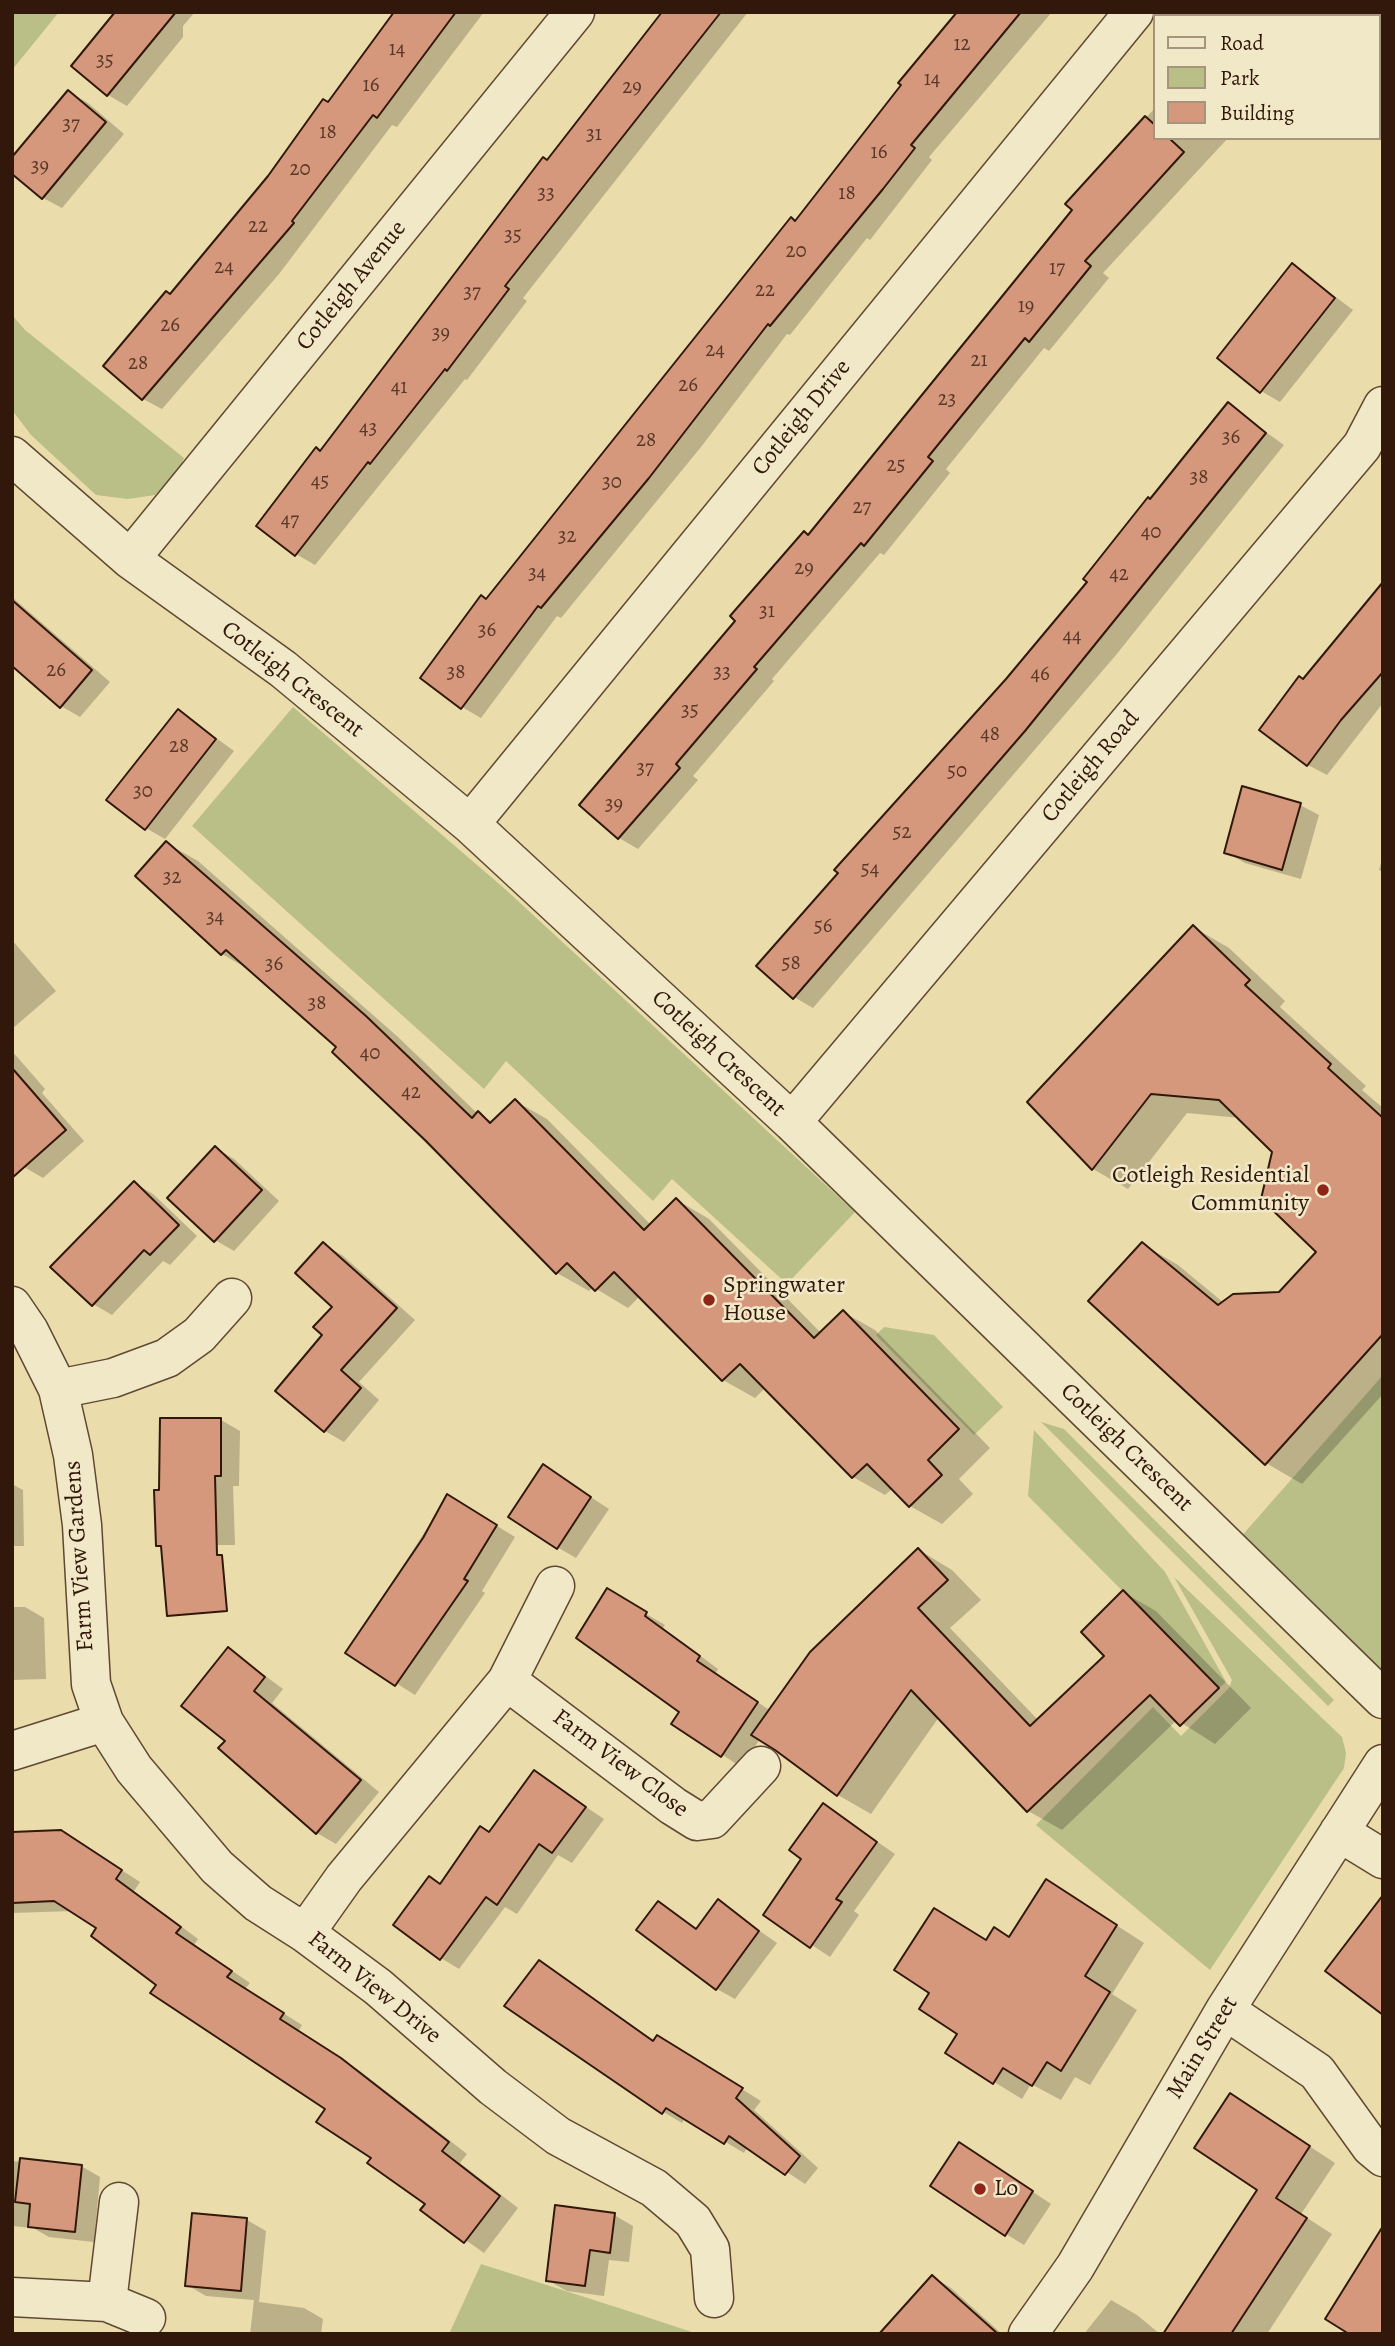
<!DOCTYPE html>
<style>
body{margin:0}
#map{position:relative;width:1395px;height:2346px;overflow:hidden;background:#eadcab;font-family:Alegreya,serif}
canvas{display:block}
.frame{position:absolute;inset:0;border:14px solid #31180a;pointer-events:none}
.legend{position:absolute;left:1153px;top:14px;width:228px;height:126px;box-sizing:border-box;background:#f1e8c8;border:2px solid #a4957c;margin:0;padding:9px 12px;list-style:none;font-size:21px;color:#31180a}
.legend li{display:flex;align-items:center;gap:14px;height:35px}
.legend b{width:35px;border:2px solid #a4957c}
</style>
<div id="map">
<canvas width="1395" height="2346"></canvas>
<div class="frame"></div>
<ul class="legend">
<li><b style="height:9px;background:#f1e8c8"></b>Road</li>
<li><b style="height:19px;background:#babf87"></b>Park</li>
<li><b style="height:19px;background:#d5987d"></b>Building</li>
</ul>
</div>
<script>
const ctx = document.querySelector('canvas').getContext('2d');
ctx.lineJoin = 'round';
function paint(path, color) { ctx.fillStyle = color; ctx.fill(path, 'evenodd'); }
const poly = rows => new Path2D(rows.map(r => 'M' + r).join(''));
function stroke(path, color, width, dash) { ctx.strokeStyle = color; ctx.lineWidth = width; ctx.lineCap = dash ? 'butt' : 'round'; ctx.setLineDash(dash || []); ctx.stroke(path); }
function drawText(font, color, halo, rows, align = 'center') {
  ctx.font = font + ' Alegreya,serif'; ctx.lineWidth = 5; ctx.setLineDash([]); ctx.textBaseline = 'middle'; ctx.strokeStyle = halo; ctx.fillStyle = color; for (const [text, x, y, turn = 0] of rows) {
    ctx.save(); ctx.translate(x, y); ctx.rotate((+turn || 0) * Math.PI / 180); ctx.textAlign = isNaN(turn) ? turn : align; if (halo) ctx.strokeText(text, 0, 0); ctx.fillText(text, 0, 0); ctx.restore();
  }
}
const green = poly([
 [12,12,59,12,12,70],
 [12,315,25,330,184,458,177,473,155,495,128,499,96,495,31,435,12,410],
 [293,707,505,889,855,1212,787,1284,672,1179,653,1201,506,1061,484,1089,192,826],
 [884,1327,934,1335,1003,1407,974,1435,876,1335],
 [1383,1375,1383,1671,1368,1664,1239,1539],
 [1041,1422,1064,1429,1334,1700,1328,1706],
 [1034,1430,1165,1572,1226,1682,1219,1688,1028,1496],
 [1174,1577,1342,1737,1346,1753,1344,1768,1210,1970,1036,1825,1153,1707,1181,1736,1229,1688,1232,1680],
 [481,2264,622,2309,698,2334,449,2334]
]);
const shadow = poly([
 [117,12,195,12,183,26,183,37,127,106,108,95,73,66],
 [401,12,484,12,397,127,392,125,279,274,162,409,143,399,171,295],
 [662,12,748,12,523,298,527,301,467,380,465,379,315,565,296,554,321,452],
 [962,12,1052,12,929,157,932,160,870,240,867,238,790,335,787,334,701,447,561,618,557,616,481,718,462,707,487,601,796,222],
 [69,92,88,103,124,134,62,208,43,198],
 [1155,108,1155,138,1228,138,1103,273,1109,278,1049,351,1044,348,946,469,950,473,884,555,880,553,772,679,774,681,693,776,698,780,638,849,619,838,582,805,809,536,1075,210,1067,204],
 [1293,265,1353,310,1280,402,1261,391],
 [1228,405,1284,445,1116,655,813,1008,794,997,1007,680],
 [1383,583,1383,703,1327,775,1308,765,1304,681],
 [12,597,110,682,80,717,61,706,12,665],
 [179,711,234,751,165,839,146,828],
 [1300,805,1319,815,1301,879,1245,863,1226,852],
 [166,843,198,861,398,1037,478,1114,493,1122,515,1101,547,1119,651,1225,677,1200,709,1219,821,1333,843,1312,875,1330,990,1448,959,1479,973,1494,942,1524,910,1506,893,1488,885,1495,853,1477,766,1387,755,1398,723,1380,640,1296,628,1308,593,1287,589,1291,557,1273,334,1052,339,1047,250,970,222,954],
 [1383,856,1383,872,1379,870],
 [1193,927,1229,948,1285,1001,1280,1007,1366,1086,1362,1090,1383,1108,1383,1394,1302,1484,1266,1463,1142,1244,1178,1265,1224,1303,1279,1294,1318,1252,1274,1152,1240,1118,1187,1113,1128,1189,1093,1169],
 [12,940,56,991,12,1029],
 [12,1051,45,1089,42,1093,84,1141,43,1178,24,1167,12,1154],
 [215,1148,234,1159,279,1201,234,1251,215,1240],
 [134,1183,153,1194,197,1236,170,1265,163,1261,112,1315,93,1304],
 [323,1244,342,1255,415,1320,359,1382,379,1400,344,1442,325,1431,278,1391,325,1335,335,1307],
 [221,1420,240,1431,239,1486,233,1486,235,1545,177,1545,161,1492],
 [562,1478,609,1509,576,1558,557,1547],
 [12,1484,23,1490,24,1546,12,1546],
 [448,1496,515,1537,482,1591,485,1593,415,1695,347,1652],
 [919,1550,952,1570,981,1600,950,1628,1038,1720,1106,1656,1123,1592,1156,1611,1251,1708,1215,1744,1177,1720,1062,1830,1028,1811,939,1717,871,1814,838,1795,760,1739,741,1767,674,1723,681,1712,607,1591,665,1625,663,1628,718,1669,715,1674,771,1711],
 [12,1607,25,1607,44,1618,46,1679,12,1680],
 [229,1649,283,1689,272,1703,379,1792,336,1844,317,1833,227,1740],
 [534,1772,604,1819,572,1863,558,1855,517,1914,505,1907,459,1969,441,1958,442,1885,490,1834],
 [824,1805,895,1854,854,1911,859,1915,830,1957,765,1914,804,1858],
 [12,1834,80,1843,140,1882,134,1891,198,1939,194,1945,250,1983,245,1989,302,2025,298,2032,360,2071,467,2154,460,2163,518,2208,484,2253,423,2210,427,2204,374,2158,328,2108,158,1984,99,1928,73,1911,12,1913],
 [1074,1898,1144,1943,1112,1994,1137,2010,1090,2085,1075,2077,1061,2100,1031,2084,1022,2099,947,2053,960,2033,987,1941,1010,1938],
 [718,1902,777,1943,735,1999,717,1989,659,1903,698,1929],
 [540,1962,655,2041,676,2048,761,2101,754,2110,818,2168,805,2184,748,2146,744,2153,685,2118,682,2123,630,2092,507,2006],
 [1256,2111,1335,2163,1301,2214,1332,2234,1267,2334,1166,2334,1259,2189],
 [978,2155,1051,2204,1024,2245,1006,2234],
 [12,2161,81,2166,100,2177,94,2242,49,2237,33,2228,12,2226],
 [194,2215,247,2220,266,2231,259,2302,304,2308,323,2319,321,2334,250,2334,254,2300,206,2296,187,2285],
 [614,2215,633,2226,629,2262,609,2260,604,2296,567,2291,547,2280],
 [933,2277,951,2288,1002,2334,906,2334],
 [1111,2300,1137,2315,1160,2334,1084,2334]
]);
const building = poly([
 [115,12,176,12,107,96,71,66,115,12],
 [394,12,456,12,377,118,373,115,292,221,294,223,142,400,103,366,166,291,170,294,268,176,323,99,328,102,394,12],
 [662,12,721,12,505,286,509,289,447,371,445,369,370,464,368,462,295,556,256,526,316,447,320,451,543,157,547,160,662,12],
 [957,12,1021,12,911,145,915,148,883,189,770,326,768,324,649,478,541,608,538,606,461,709,420,678,481,595,486,599,791,217,795,221,901,85,898,83,957,12],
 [68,90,106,122,42,199,12,174,12,157,68,90],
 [1145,116,1155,125,1155,138,1169,138,1184,152,1085,261,1091,266,1029,342,1025,338,928,457,933,461,864,546,861,543,754,667,757,669,676,764,680,768,618,839,579,805,735,621,730,616,804,531,808,535,991,310,1072,210,1065,204,1145,116],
 [1292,263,1335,298,1260,393,1217,358,1292,263],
 [1228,402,1266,433,1025,731,793,999,756,966,838,873,834,870,1006,679,1087,582,1083,579,1148,497,1150,499,1228,402],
 [1383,582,1383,672,1341,720,1307,766,1259,730,1299,676,1303,679,1383,582],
 [12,600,92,670,60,708,12,666,12,600],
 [178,709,216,739,145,830,106,800,178,709],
 [1242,786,1301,803,1282,870,1224,853,1242,786],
 [166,841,366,1016,472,1118,478,1111,490,1123,515,1099,644,1230,676,1198,814,1338,843,1310,959,1429,928,1460,942,1475,909,1507,867,1464,852,1478,740,1364,722,1381,614,1272,595,1291,567,1263,556,1274,426,1141,332,1052,336,1047,226,950,221,955,135,876,166,841],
 [1193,925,1250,980,1245,985,1331,1064,1328,1068,1383,1118,1383,1334,1265,1465,1088,1301,1142,1242,1218,1305,1233,1294,1279,1292,1316,1252,1261,1199,1272,1152,1219,1100,1151,1094,1092,1170,1027,1102,1193,925],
 [12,1068,66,1130,12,1178,12,1068],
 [215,1146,262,1190,214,1242,167,1198,215,1146],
 [134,1181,179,1225,150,1255,144,1250,92,1306,50,1267,134,1181],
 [323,1242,397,1308,341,1370,361,1388,324,1432,275,1391,322,1335,313,1327,332,1307,295,1273,323,1242],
 [160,1418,221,1418,221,1476,215,1476,217,1555,222,1555,227,1611,167,1616,161,1546,156,1546,154,1490,159,1490,160,1418],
 [543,1464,591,1497,557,1549,508,1517,543,1464],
 [447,1494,497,1525,464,1579,468,1581,395,1686,345,1653,423,1538,447,1494],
 [918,1548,948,1580,918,1608,1030,1726,1104,1656,1081,1632,1123,1590,1219,1688,1180,1726,1150,1695,1027,1812,911,1690,837,1796,775,1750,751,1735,810,1652,918,1548],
 [607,1588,647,1612,645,1616,700,1656,697,1661,758,1702,721,1757,671,1724,679,1712,576,1638,607,1588],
 [228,1647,265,1677,254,1691,361,1780,316,1834,218,1748,225,1741,181,1706,228,1647],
 [534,1770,586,1807,552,1853,539,1844,497,1905,486,1897,440,1960,393,1925,429,1876,440,1884,480,1826,489,1832,534,1770],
 [823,1803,877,1842,836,1899,842,1902,810,1948,763,1915,801,1859,789,1850,823,1803],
 [61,1830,122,1870,116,1879,181,1927,176,1933,232,1971,227,1977,284,2013,280,2019,341,2058,449,2142,442,2151,500,2196,464,2243,420,2210,425,2204,367,2163,371,2158,316,2122,325,2109,150,1993,156,1985,91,1936,96,1928,54,1901,12,1903,12,1832,61,1830],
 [1046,1879,1117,1925,1085,1976,1110,1992,1061,2071,1047,2062,1032,2086,1003,2068,993,2084,945,2053,957,2034,919,2009,929,1993,894,1970,934,1908,986,1940,994,1927,1009,1937,1046,1879],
 [1383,1895,1383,2015,1325,1971,1383,1895],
 [718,1899,759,1931,716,1990,636,1930,658,1901,696,1929,718,1899],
 [539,1960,653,2041,657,2035,743,2088,736,2098,800,2156,785,2175,729,2136,724,2144,666,2108,662,2114,504,2006,539,1960],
 [1230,2093,1310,2146,1276,2198,1307,2218,1231,2334,1163,2334,1257,2190,1194,2148,1230,2093],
 [959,2142,1033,2191,1005,2236,930,2186,959,2142],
 [20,2158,82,2165,75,2232,28,2227,30,2204,15,2202,20,2158],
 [555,2205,615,2213,610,2253,590,2250,585,2286,546,2281,555,2205],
 [192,2213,247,2218,241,2291,185,2286,192,2213],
 [1383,2226,1383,2334,1349,2334,1325,2319,1383,2226],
 [932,2275,998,2334,879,2334,932,2275]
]);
const street = poly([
 [12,456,130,559,283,669,470,824,792,1122,1383,1699],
 [130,559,575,12],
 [470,824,1134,12],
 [792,1122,1362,446,1383,406],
 [12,1306,29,1331,58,1389,73,1455,82,1525,91,1684,104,1722,134,1769,217,1867,258,1903,305,1933,378,1987,493,2087,558,2136,654,2188,693,2221,710,2249,714,2298],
 [58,1389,113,1378,167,1358,199,1335,232,1298],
 [507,1681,673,1806,697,1821,712,1819,761,1766],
 [12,1751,104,1722],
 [1339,1832,1383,1859],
 [305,1933,344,1878,507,1681,555,1586],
 [1225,2010,1317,2072,1371,2147,1383,2157],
 [12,2297,107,2302,146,2318],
 [107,2302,119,2202],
 [1028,2334,1075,2267,1225,2010,1383,1764]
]);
const markers = [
 [1323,1190,7,"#8f2418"],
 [709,1300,7,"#8f2418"],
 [980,2189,7,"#8f2418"]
];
const numberNames = [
 ["12",962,45],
 ["14",397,50],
 ["35",105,61],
 ["14",932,80],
 ["16",371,86],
 ["29",632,88],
 ["37",71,125],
 ["18",328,133],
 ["31",594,135],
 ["16",879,153],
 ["39",40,167],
 ["20",300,170],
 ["33",546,194],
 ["18",847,194],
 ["22",258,227],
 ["35",513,236],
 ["20",796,252],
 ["24",224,268],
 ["17",1057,269],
 ["22",765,291],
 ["37",472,293],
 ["19",1026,307],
 ["26",170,326],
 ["39",441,334],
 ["24",715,351],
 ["21",979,361],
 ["28",138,364],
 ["26",688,386],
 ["41",399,388],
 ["23",947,400],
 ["43",368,429],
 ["36",1231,438],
 ["28",646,441],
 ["25",896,466],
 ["38",1199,478],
 ["45",320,482],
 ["30",612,483],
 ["27",862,508],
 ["47",290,521],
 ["40",1151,533],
 ["32",567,537],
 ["29",804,569],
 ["34",537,574],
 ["42",1119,575],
 ["31",767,612],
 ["36",487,631],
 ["44",1072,637],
 ["26",56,671],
 ["38",456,673],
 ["33",722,673],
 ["46",1040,675],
 ["35",690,711],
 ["48",990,735],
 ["28",179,747],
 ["37",645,769],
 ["50",957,772],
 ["30",143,792],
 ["39",614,805],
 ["52",902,833],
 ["54",870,870],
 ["32",172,878],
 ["34",215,918],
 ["56",823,927],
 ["58",791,964],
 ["36",274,965],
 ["38",317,1004],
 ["40",370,1054],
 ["42",411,1093]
];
const streetNames = [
 ["Cotleigh Avenue",352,286,-51],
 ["Cotleigh Drive",802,418,-51],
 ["Cotleigh Crescent",292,680,38],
 ["Cotleigh Road",1091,767,-50],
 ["Cotleigh Crescent",718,1054,43],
 ["Cotleigh Crescent",1126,1448,44],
 ["Farm View Gardens",80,1556,-94],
 ["Farm View Close",620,1764,37],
 ["Farm View Drive",374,1988,39],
 ["Main Street",1203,2048,-59]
];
const poiNames = [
 ["Cotleigh Residential",1309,1176,"right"],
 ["Community",1309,1204,"right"],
 ["Springwater",723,1286],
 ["House",723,1314],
 ["Lo",994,2189]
];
paint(green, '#babf87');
paint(shadow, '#0003');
paint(building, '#d5987d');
stroke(building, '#31180a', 2);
stroke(street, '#5f4932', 41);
stroke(street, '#f1e8c8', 38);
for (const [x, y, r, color] of markers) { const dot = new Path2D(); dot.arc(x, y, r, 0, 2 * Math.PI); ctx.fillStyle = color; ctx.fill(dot); stroke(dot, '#f1e8c8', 2.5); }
drawText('21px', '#5a3827', null, numberNames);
drawText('24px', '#31180a', '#f1e8c8', streetNames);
drawText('24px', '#31180a', '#f1e8c8', poiNames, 'left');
</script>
